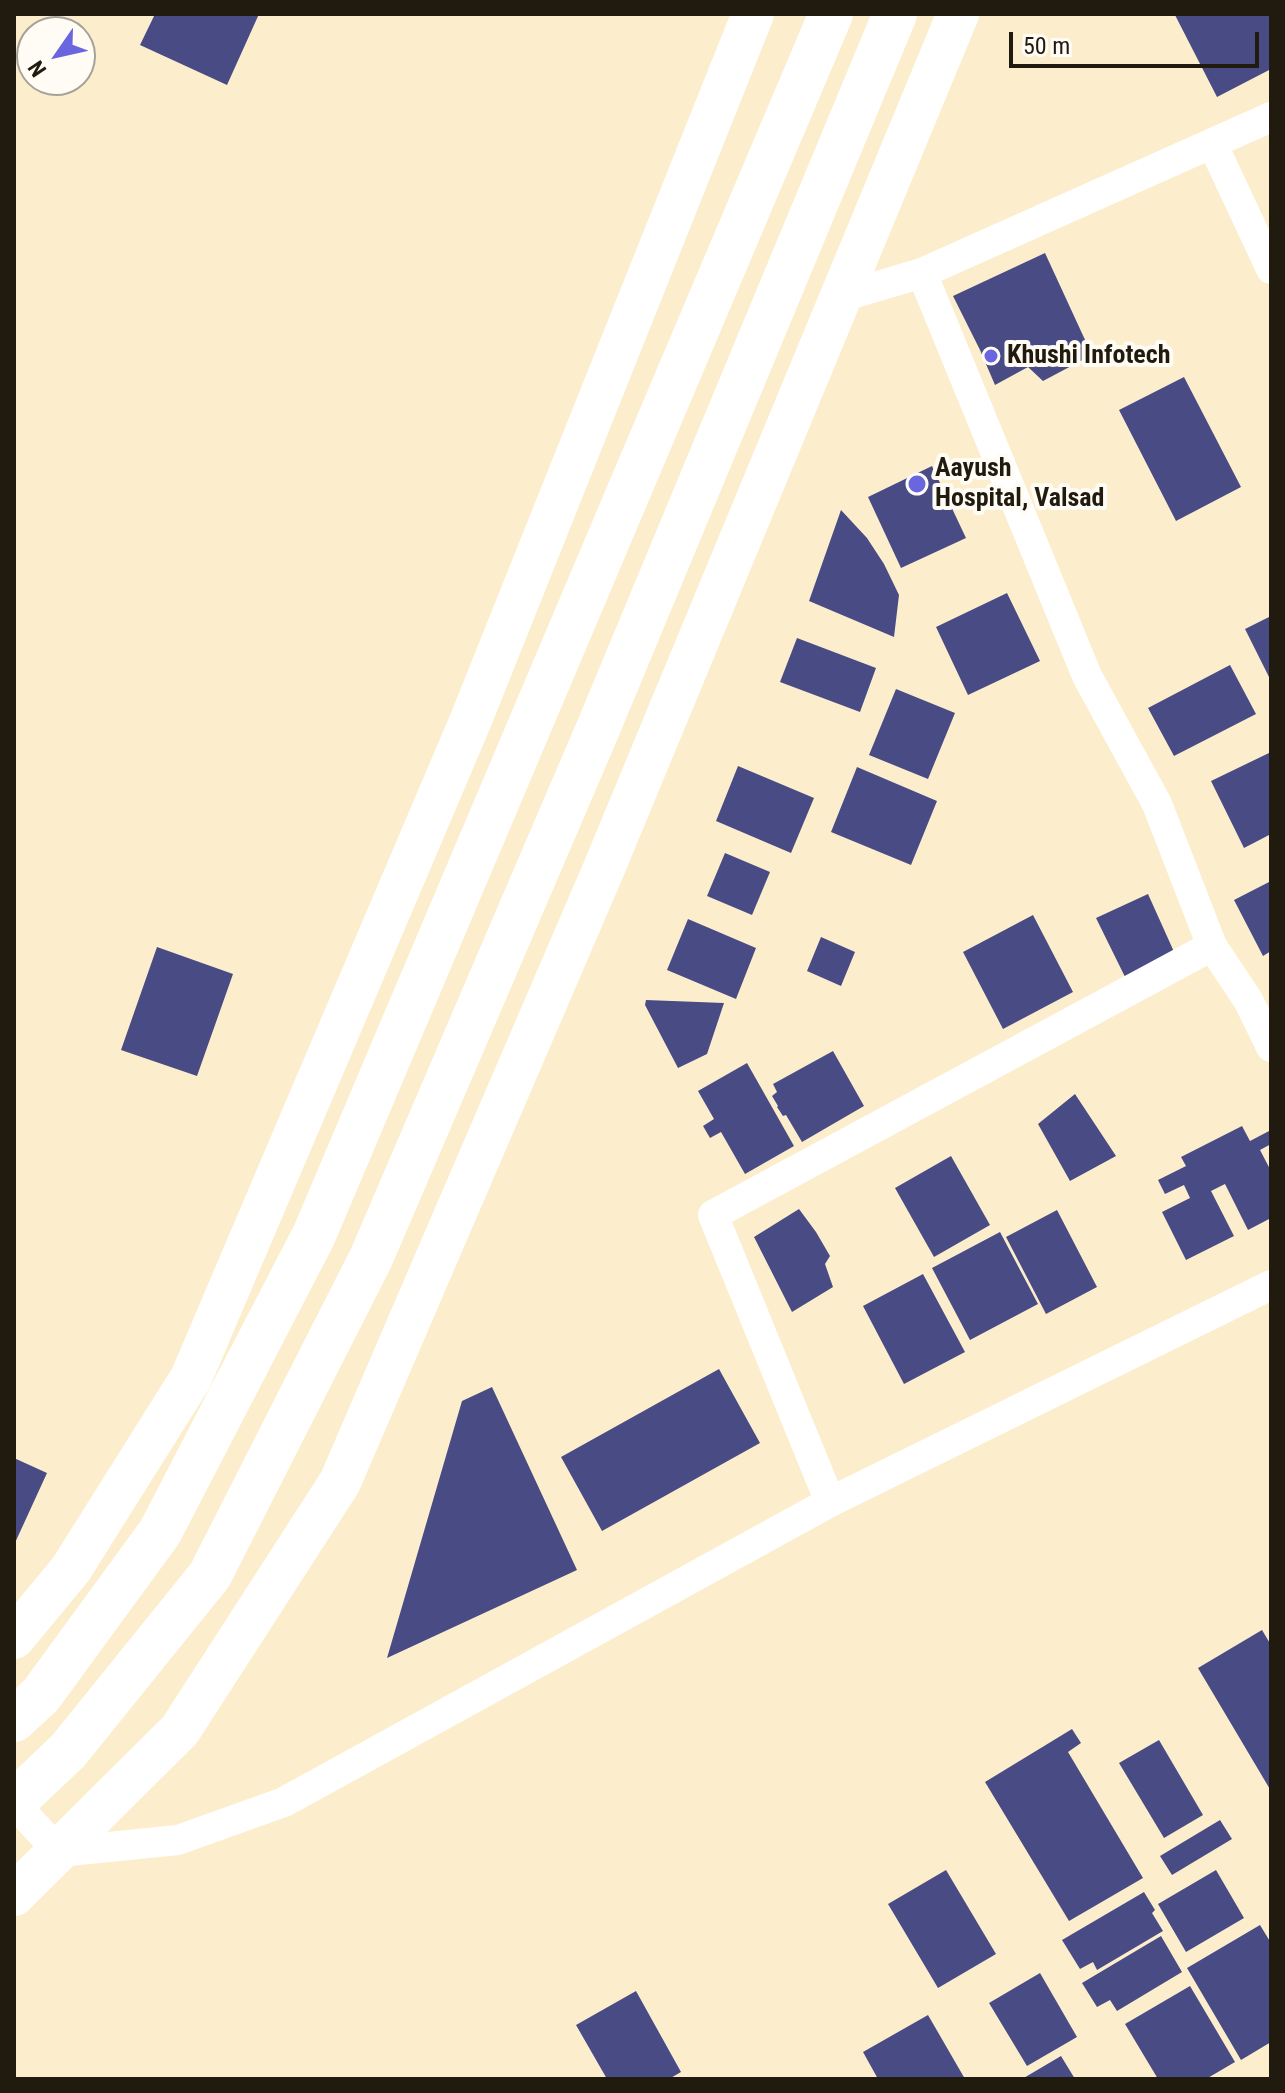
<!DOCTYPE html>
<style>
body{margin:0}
#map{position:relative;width:1285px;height:2093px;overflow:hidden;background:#fceecd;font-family:"Roboto Condensed",sans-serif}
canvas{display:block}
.frame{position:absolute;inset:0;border:16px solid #211b0f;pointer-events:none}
.north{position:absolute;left:16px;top:16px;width:80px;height:80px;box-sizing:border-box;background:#fffcf5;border:2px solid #a6a299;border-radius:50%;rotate:236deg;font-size:22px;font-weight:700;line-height:32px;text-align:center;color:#211b0f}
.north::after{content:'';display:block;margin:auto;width:28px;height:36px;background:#6a66df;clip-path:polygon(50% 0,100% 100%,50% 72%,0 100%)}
.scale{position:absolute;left:1009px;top:32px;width:250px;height:36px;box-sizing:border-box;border:4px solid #211b0f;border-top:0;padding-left:10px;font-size:24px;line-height:28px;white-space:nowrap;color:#211b0f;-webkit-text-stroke:6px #fffcf5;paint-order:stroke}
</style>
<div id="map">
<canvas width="1285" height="2093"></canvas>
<div class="frame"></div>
<div class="north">N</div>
<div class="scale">50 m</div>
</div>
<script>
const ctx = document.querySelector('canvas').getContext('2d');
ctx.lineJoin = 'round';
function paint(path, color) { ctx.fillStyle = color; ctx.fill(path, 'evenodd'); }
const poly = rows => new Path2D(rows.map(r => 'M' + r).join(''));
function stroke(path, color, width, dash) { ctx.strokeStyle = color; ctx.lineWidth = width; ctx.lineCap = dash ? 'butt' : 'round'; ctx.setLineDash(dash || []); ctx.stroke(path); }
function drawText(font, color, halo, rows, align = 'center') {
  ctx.font = font + ' "Roboto Condensed",sans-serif'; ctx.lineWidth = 8; ctx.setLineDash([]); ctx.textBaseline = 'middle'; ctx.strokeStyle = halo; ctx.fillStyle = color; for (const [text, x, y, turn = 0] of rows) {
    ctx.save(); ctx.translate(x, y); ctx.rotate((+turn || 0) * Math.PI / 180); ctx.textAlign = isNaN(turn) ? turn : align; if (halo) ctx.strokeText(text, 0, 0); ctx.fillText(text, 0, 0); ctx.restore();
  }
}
const building = poly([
 [155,14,259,14,227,85,140,45],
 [1178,14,1271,14,1271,69,1217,97,1175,15],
 [1045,253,1092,355,1043,381,1028,367,995,385,980,350,953,296],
 [1184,377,1241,487,1176,521,1119,410],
 [932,466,966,538,901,568,868,497],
 [841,510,867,538,884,564,899,595,894,637,809,601],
 [1007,593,1040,661,968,695,936,627],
 [1271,616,1271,681,1245,629],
 [797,638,876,668,860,712,780,682],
 [1230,665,1256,714,1174,756,1148,708],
 [896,689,955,713,928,779,869,755],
 [1271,752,1271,834,1244,848,1211,781],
 [738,766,814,798,791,853,716,821],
 [857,767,937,801,911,865,831,832],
 [725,853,770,872,752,915,707,896],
 [1271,881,1271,951,1263,956,1234,900],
 [1148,894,1175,954,1128,983,1096,918],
 [1033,915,1073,992,1003,1029,963,952],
 [688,919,756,948,736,999,667,970],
 [821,937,855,952,841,986,807,971],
 [157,947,233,974,197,1076,121,1050],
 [646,1000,724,1003,707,1054,678,1068,645,1005],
 [833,1051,864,1106,802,1142,786,1115,783,1116,777,1107,778,1106,772,1096,777,1092,773,1084],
 [747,1063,794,1146,745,1174,721,1132,710,1138,703,1126,714,1119,698,1091],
 [1075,1094,1116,1156,1070,1181,1038,1124],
 [1242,1126,1250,1141,1271,1130,1271,1144,1260,1150,1271,1171,1271,1218,1248,1230,1225,1184,1211,1191,1234,1236,1186,1260,1162,1212,1190,1198,1184,1185,1165,1194,1158,1180,1186,1166,1181,1157],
 [951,1156,990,1225,934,1257,895,1188],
 [799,1209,816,1232,830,1256,825,1264,833,1287,792,1312,754,1237],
 [1057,1210,1097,1287,1046,1314,1006,1237],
 [1000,1232,1038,1304,970,1340,932,1268],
 [923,1274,965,1352,904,1384,863,1306],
 [719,1369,760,1443,602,1531,561,1457],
 [492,1387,577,1570,387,1658,462,1401],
 [14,1458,47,1473,14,1545],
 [1262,1630,1271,1645,1271,1791,1198,1668],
 [1072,1729,1081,1743,1068,1752,1143,1878,1069,1921,985,1782],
 [1159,1740,1203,1815,1164,1838,1119,1763],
 [1220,1820,1232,1839,1172,1875,1160,1856],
 [946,1870,996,1954,938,1988,888,1904],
 [1216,1870,1244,1918,1186,1952,1158,1904],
 [1144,1892,1155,1910,1152,1913,1163,1931,1097,1970,1093,1962,1080,1969,1062,1940],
 [1260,1925,1271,1943,1271,2042,1241,2060,1187,1968],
 [1161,1936,1182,1972,1117,2011,1110,2000,1097,2007,1082,1983],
 [1040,1973,1077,2037,1027,2066,989,2003],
 [1190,1986,1235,2062,1206,2079,1158,2079,1125,2024],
 [636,1991,681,2072,669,2079,607,2079,576,2025],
 [928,2015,965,2079,878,2079,863,2052],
 [1061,2056,1075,2079,1022,2079]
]);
const street = poly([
 [1212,143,1271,269],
 [922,273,1087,676,1157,804,1212,946],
 [841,297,922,273,1271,117],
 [830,1502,713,1215,1212,946,1248,1000,1271,1047],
 [14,1803,59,1852,178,1840,284,1802,830,1502,1271,1285]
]);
const secondary = poly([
 [14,1638,71,1569,191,1378,470,722,753,14],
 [14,1895,180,1730,340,1482,602,873,958,14]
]);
const highway = poly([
 [14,1720,41,1695,160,1532,314,1235,831,14],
 [14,1802,68,1751,210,1575,371,1258,597,731,895,14]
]);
const markers = [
 [991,356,8,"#6a66df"],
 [917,484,10,"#6a66df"]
];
const poiNames = [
 ["Khushi Infotech",1007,356],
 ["Aayush",935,469],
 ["Hospital, Valsad",935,499]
];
paint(building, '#494b85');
stroke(street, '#fff', 30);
stroke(secondary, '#fff', 42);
stroke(highway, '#fff', 44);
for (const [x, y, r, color] of markers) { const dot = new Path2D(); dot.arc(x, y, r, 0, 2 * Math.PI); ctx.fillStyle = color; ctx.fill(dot); stroke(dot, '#fffcf5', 3); }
drawText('bold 26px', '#211b0f', '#fffcf5', poiNames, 'left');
</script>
